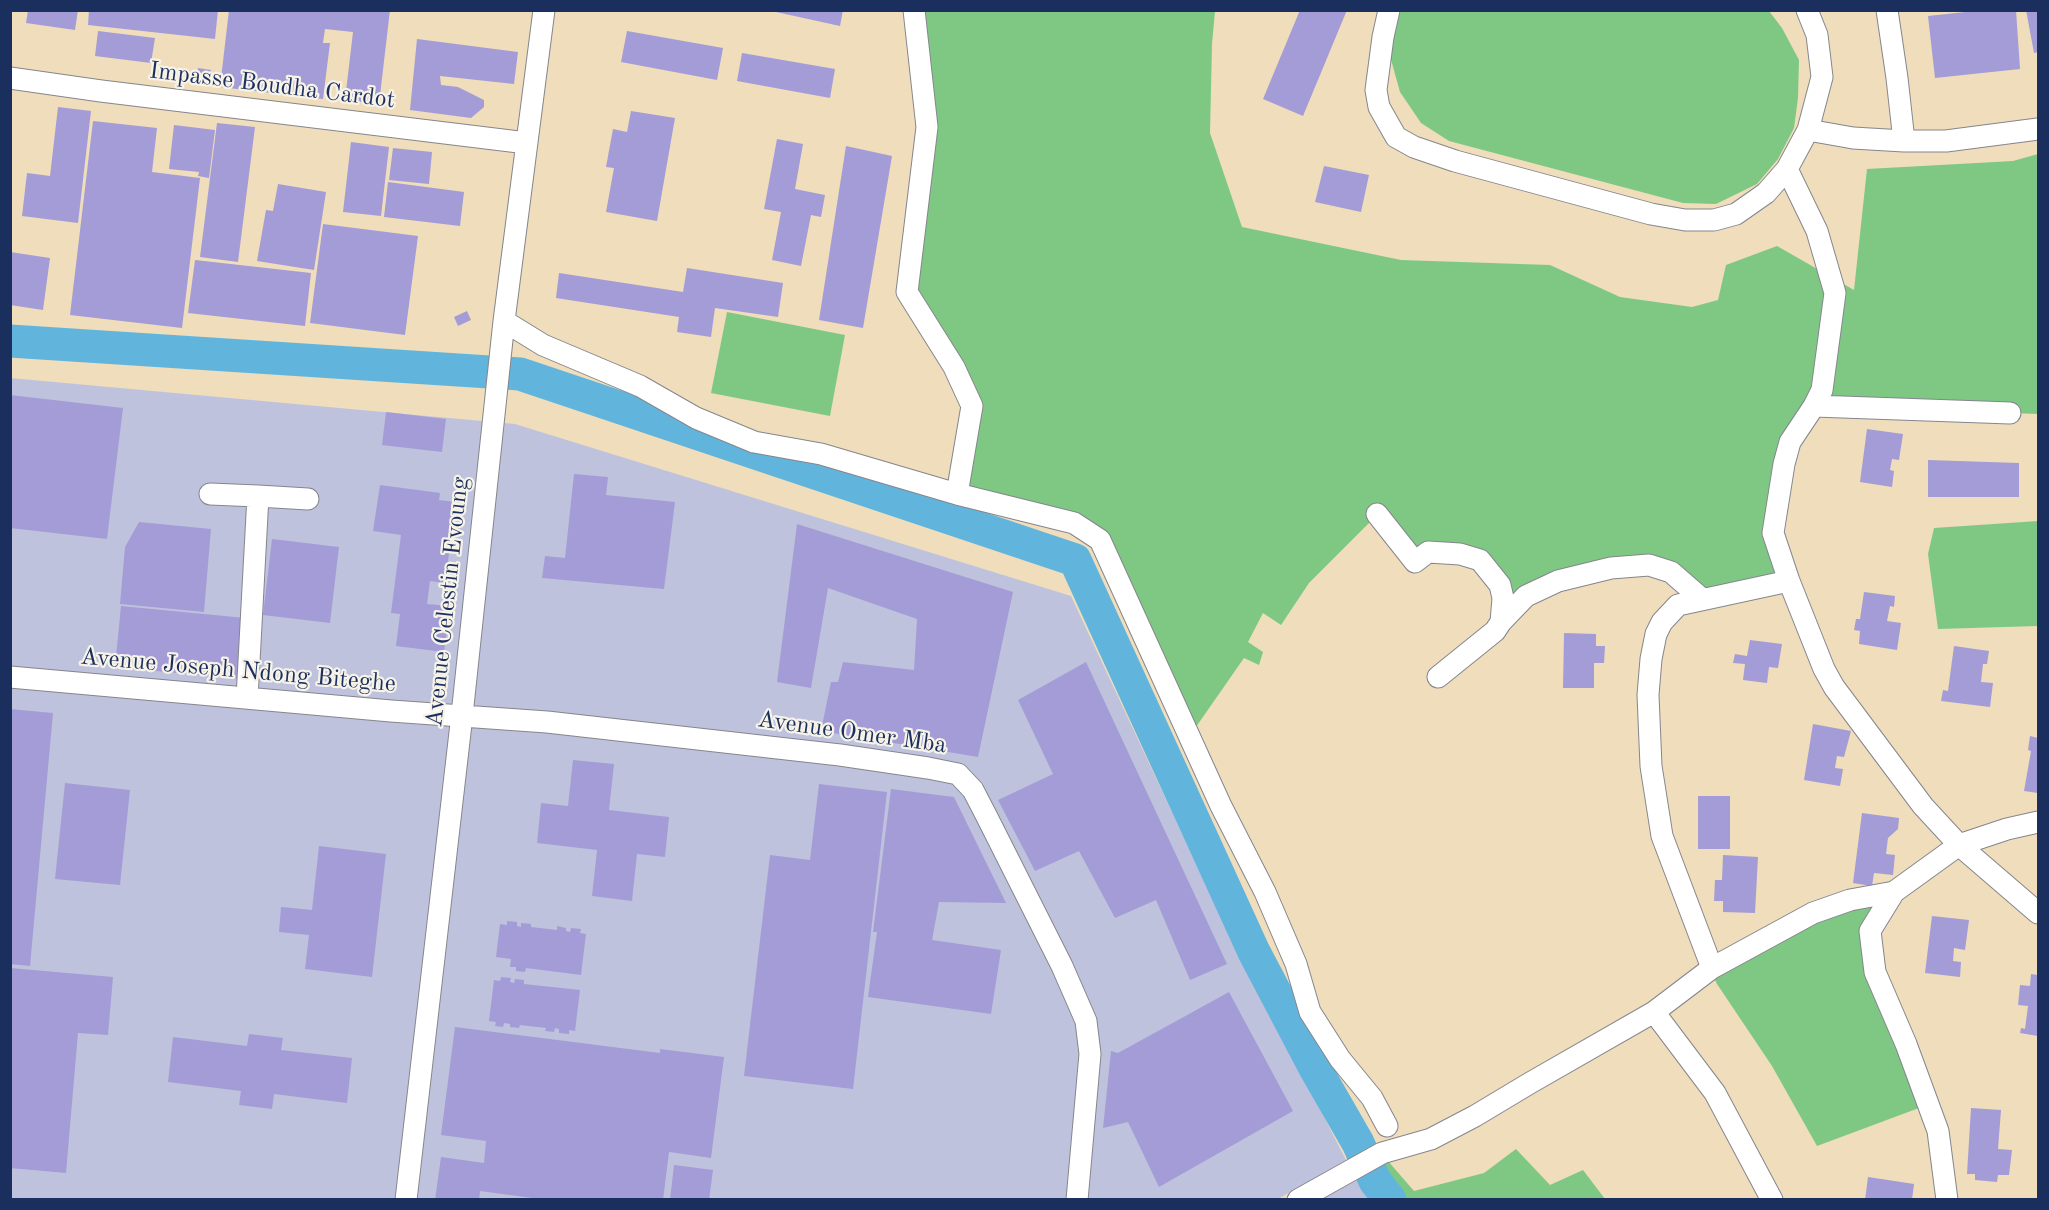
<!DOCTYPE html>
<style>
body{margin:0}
#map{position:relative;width:2049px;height:1210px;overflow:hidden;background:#efddbc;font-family:"Old Standard TT",serif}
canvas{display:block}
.frame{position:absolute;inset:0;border:12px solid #1b2f5e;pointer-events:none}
</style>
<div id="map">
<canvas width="2049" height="1210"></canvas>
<div class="frame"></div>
</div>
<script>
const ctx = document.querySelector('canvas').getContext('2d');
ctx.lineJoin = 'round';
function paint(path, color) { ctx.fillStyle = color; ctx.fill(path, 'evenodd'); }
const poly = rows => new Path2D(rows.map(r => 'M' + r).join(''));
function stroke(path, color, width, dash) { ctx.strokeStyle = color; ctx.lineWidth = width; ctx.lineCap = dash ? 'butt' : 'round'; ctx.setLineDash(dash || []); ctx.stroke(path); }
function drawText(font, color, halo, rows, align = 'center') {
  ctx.font = font + ' "Old Standard TT",serif'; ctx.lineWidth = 4.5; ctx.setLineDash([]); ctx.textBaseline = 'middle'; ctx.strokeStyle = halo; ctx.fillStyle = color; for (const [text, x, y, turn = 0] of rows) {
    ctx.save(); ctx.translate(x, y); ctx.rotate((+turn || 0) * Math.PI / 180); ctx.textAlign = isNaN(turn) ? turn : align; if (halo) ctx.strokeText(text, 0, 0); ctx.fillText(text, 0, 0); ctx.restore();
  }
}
const industrial = poly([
 [10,378,515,424,1071,596,1205,883,1346,1160,1276,1200,11,1199],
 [1359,1179,1374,1199,1321,1200]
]);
const green = poly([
 [914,11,1215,11,1212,44,1210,133,1242,227,1401,260,1550,265,1620,297,1692,307,1718,300,1726,265,1777,246,1854,290,1867,169,2013,161,2038,154,2038,414,1814,406,1790,442,1773,533,1789,581,1702,599,1649,565,1503,598,1480,560,1415,562,1377,515,1309,583,1281,625,1263,613,1248,642,1263,652,1259,665,1244,658,1189,737,1100,540,957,494,972,406,907,292,927,127],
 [1399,11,1769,11,1782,28,1799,60,1798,98,1794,128,1778,159,1757,184,1716,204,1683,203,1449,141,1421,123,1400,92,1390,56],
 [727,312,845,335,830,416,711,393],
 [2038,521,2038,626,1938,629,1928,554,1934,528],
 [1894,892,1870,931,1927,1105,1817,1146,1772,1066,1717,984,1710,970,1765,938],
 [1516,1149,1550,1185,1583,1170,1605,1199,1374,1199,1359,1179,1388,1161,1414,1191,1484,1173]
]);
const river = poly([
 [10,341,520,374,1075,560,1254,952,1315,1068,1358,1143,1375,1181,1390,1200]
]);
const building = poly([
 [28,10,78,10,75,30,26,23],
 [89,10,218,10,215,39,88,25],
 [229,10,390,10,379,104,345,100,353,32,325,29,323,43,330,43,323,99,220,87],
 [767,10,843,10,840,26],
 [1300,10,1347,10,1303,116,1263,99],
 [1984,10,2016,10,2020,69,1935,78,1928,16],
 [2026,10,2038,10,2038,52,2034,53],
 [98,31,155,38,151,63,95,56],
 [627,31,723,48,717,80,621,62],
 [417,39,518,52,514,84,440,76,441,85,458,87,484,100,484,107,471,118,410,110],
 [742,53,835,69,830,98,737,81],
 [198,68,211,70,209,86,195,84],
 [58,107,91,111,78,223,22,216,27,173,50,176],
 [631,111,675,118,657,221,606,212,614,168,606,167,613,129,627,132],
 [93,121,157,128,152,172,200,178,182,328,70,315],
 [217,123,255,127,238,262,200,257],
 [174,125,215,130,209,178,198,176,199,172,169,169],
 [777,139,803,144,795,189,825,195,821,217,811,215,801,266,772,260,781,212,764,209],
 [351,142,389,147,381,216,343,212],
 [846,146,892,156,863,328,819,320],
 [393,148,432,152,429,184,389,180],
 [1324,166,1369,175,1361,212,1315,202],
 [388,182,464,192,460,226,384,217],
 [278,184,326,192,314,270,257,261,266,210,273,211],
 [323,224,418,236,405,335,310,323],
 [10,252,50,258,43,310,10,305],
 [195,260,311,273,305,326,188,313],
 [687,268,783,283,778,317,715,308,711,337,677,332,679,317,556,298,559,273,683,292],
 [467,311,471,320,458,326,454,317],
 [10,395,123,408,107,539,10,528],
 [386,412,446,419,442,452,382,445],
 [1867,429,1903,434,1899,460,1892,459,1890,470,1894,471,1892,487,1860,482],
 [1928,460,2019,463,2019,497,1928,497],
 [574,474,608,477,606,495,675,502,664,589,542,578,545,556,565,558],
 [380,485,440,493,439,500,456,502,445,583,430,581,427,604,450,606,444,652,396,646,400,614,391,613,401,535,373,531],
 [139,522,211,529,204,612,120,604,125,547],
 [797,524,1013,592,978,757,821,731,831,682,838,682,843,662,914,670,917,619,828,588,811,688,777,682],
 [272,539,339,547,330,623,263,615],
 [1864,592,1895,596,1894,607,1890,606,1887,621,1901,623,1897,650,1859,644,1860,631,1854,630,1856,619,1860,619],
 [121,606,245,618,240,679,115,667],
 [1564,633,1596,634,1596,646,1605,646,1604,663,1594,663,1594,688,1563,688],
 [1750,640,1782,644,1778,668,1769,667,1767,683,1743,680,1745,664,1733,663,1735,654,1747,656],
 [1954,646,1989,651,1987,664,1983,664,1981,682,1993,683,1990,707,1941,701,1943,690,1948,691],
 [1086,662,1227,964,1190,980,1156,900,1115,918,1079,851,1035,871,998,800,1053,774,1018,700],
 [10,709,53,713,30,966,10,964],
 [1813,724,1851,731,1844,757,1837,756,1835,768,1843,769,1840,786,1804,780],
 [2030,736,2038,738,2038,793,2024,791,2031,751,2028,750],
 [573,760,614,764,609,810,669,817,665,857,637,854,632,901,592,896,597,850,537,843,541,803,568,806],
 [65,783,130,790,120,885,55,879],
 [819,784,887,792,853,1089,744,1076,770,855,810,860],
 [891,789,954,797,1006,903,939,902,932,940,1001,950,991,1014,868,997,877,932,873,932],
 [1698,796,1730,796,1730,849,1698,849],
 [1862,813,1899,818,1898,829,1888,838,1886,854,1895,855,1893,875,1874,873,1872,886,1853,883],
 [319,846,386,854,372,977,305,969,309,935,279,932,281,907,312,910],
 [1723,855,1758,857,1755,913,1723,912,1723,901,1714,901,1715,880,1722,880],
 [1932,916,1969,920,1965,950,1954,948,1953,961,1961,962,1960,977,1925,973],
 [507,921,517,922,517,926,521,927,521,923,531,924,531,927,557,930,557,926,566,928,566,931,570,932,571,928,581,929,580,933,586,934,581,975,526,968,525,972,516,971,516,967,510,967,511,959,496,957,500,924,507,925],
 [10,968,113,977,108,1035,78,1033,66,1173,10,1168],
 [2031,974,2038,975,2038,1036,2020,1033,2021,1028,2025,1029,2028,1006,2018,1005,2020,985,2030,986],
 [501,977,511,978,510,982,514,983,515,979,524,980,524,984,580,990,575,1031,569,1030,569,1034,559,1033,559,1029,555,1028,554,1032,545,1031,546,1028,520,1025,519,1028,510,1027,510,1024,504,1023,503,1027,495,1026,496,1022,489,1021,494,980,500,981],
 [1229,992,1293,1111,1159,1187,1128,1122,1103,1128,1111,1051,1118,1053],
 [455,1027,660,1053,660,1049,724,1057,711,1158,669,1152,663,1200,547,1200,480,1191,479,1200,435,1200,441,1157,484,1163,486,1141,441,1135],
 [249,1034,283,1038,281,1050,352,1058,347,1103,274,1094,272,1109,239,1105,241,1091,168,1082,173,1037,247,1046],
 [1971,1108,2001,1110,1998,1149,2012,1150,2009,1175,1998,1175,1997,1182,1975,1180,1975,1174,1967,1174],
 [674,1165,713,1170,709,1200,670,1200],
 [1868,1177,1914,1184,1912,1200,1865,1200]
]);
const minor = poly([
 [914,10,927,127,907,292,954,367,972,406,957,494],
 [1389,10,1383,37,1376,90,1379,107,1396,137,1414,147,1455,161,1651,214,1685,220,1714,220,1736,214,1766,193,1787,169,1808,130,1822,77,1817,35,1807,10],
 [1887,10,1897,78,1904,141],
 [10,78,101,91,527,143],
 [1808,130,1853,138,1904,141,1946,141,2038,129],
 [1787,169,1817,231,1835,293,1822,390,1814,406,1790,442,1784,464,1773,533,1789,581,1824,669,1834,687,1923,806,1959,845,2038,913],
 [504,321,543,345,640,386,696,418,754,442,821,454,957,494,1074,523,1100,540,1221,806,1265,892,1296,964,1310,1012,1340,1059,1372,1098,1387,1126],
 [1814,406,2010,413],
 [210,494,258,496],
 [1377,514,1415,562,1428,552,1460,554,1480,560,1500,585,1503,598,1501,622],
 [10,677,391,711,547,722,840,755,928,768,958,774,973,790,987,817,1062,966,1086,1021,1090,1054,1077,1200],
 [1438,677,1495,631,1501,622,1526,596,1558,581,1611,568,1649,565,1671,572,1702,599],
 [247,698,258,496,308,499],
 [1712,968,1662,836,1651,766,1648,695,1651,659,1656,634,1662,622,1678,605,1789,581],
 [1654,1012,1712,968,1813,913,1850,900,1894,892],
 [406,1200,462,715,504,321,544,10],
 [1298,1200,1382,1153,1431,1139,1475,1116,1530,1083,1654,1012,1715,1093,1772,1200],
 [1947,1200,1938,1131,1906,1044,1875,972,1870,931,1894,892,1959,845,2007,829,2038,822]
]);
const streetNames = [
 ["Impasse Boudha Cardot",272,86,7],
 ["Avenue Celestin Evoung",448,602,-84],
 ["Avenue Joseph Ndong Biteghe",238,671,5],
 ["Avenue Omer Mba",852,733,8]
];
paint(industrial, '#bfc2dd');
paint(green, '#7fc884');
stroke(river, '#61b5dd', 33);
paint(building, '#a49cd6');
stroke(minor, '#85868d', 23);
stroke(minor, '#fff', 21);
drawText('24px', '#1b2f5e', '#f7f3e8', streetNames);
</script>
